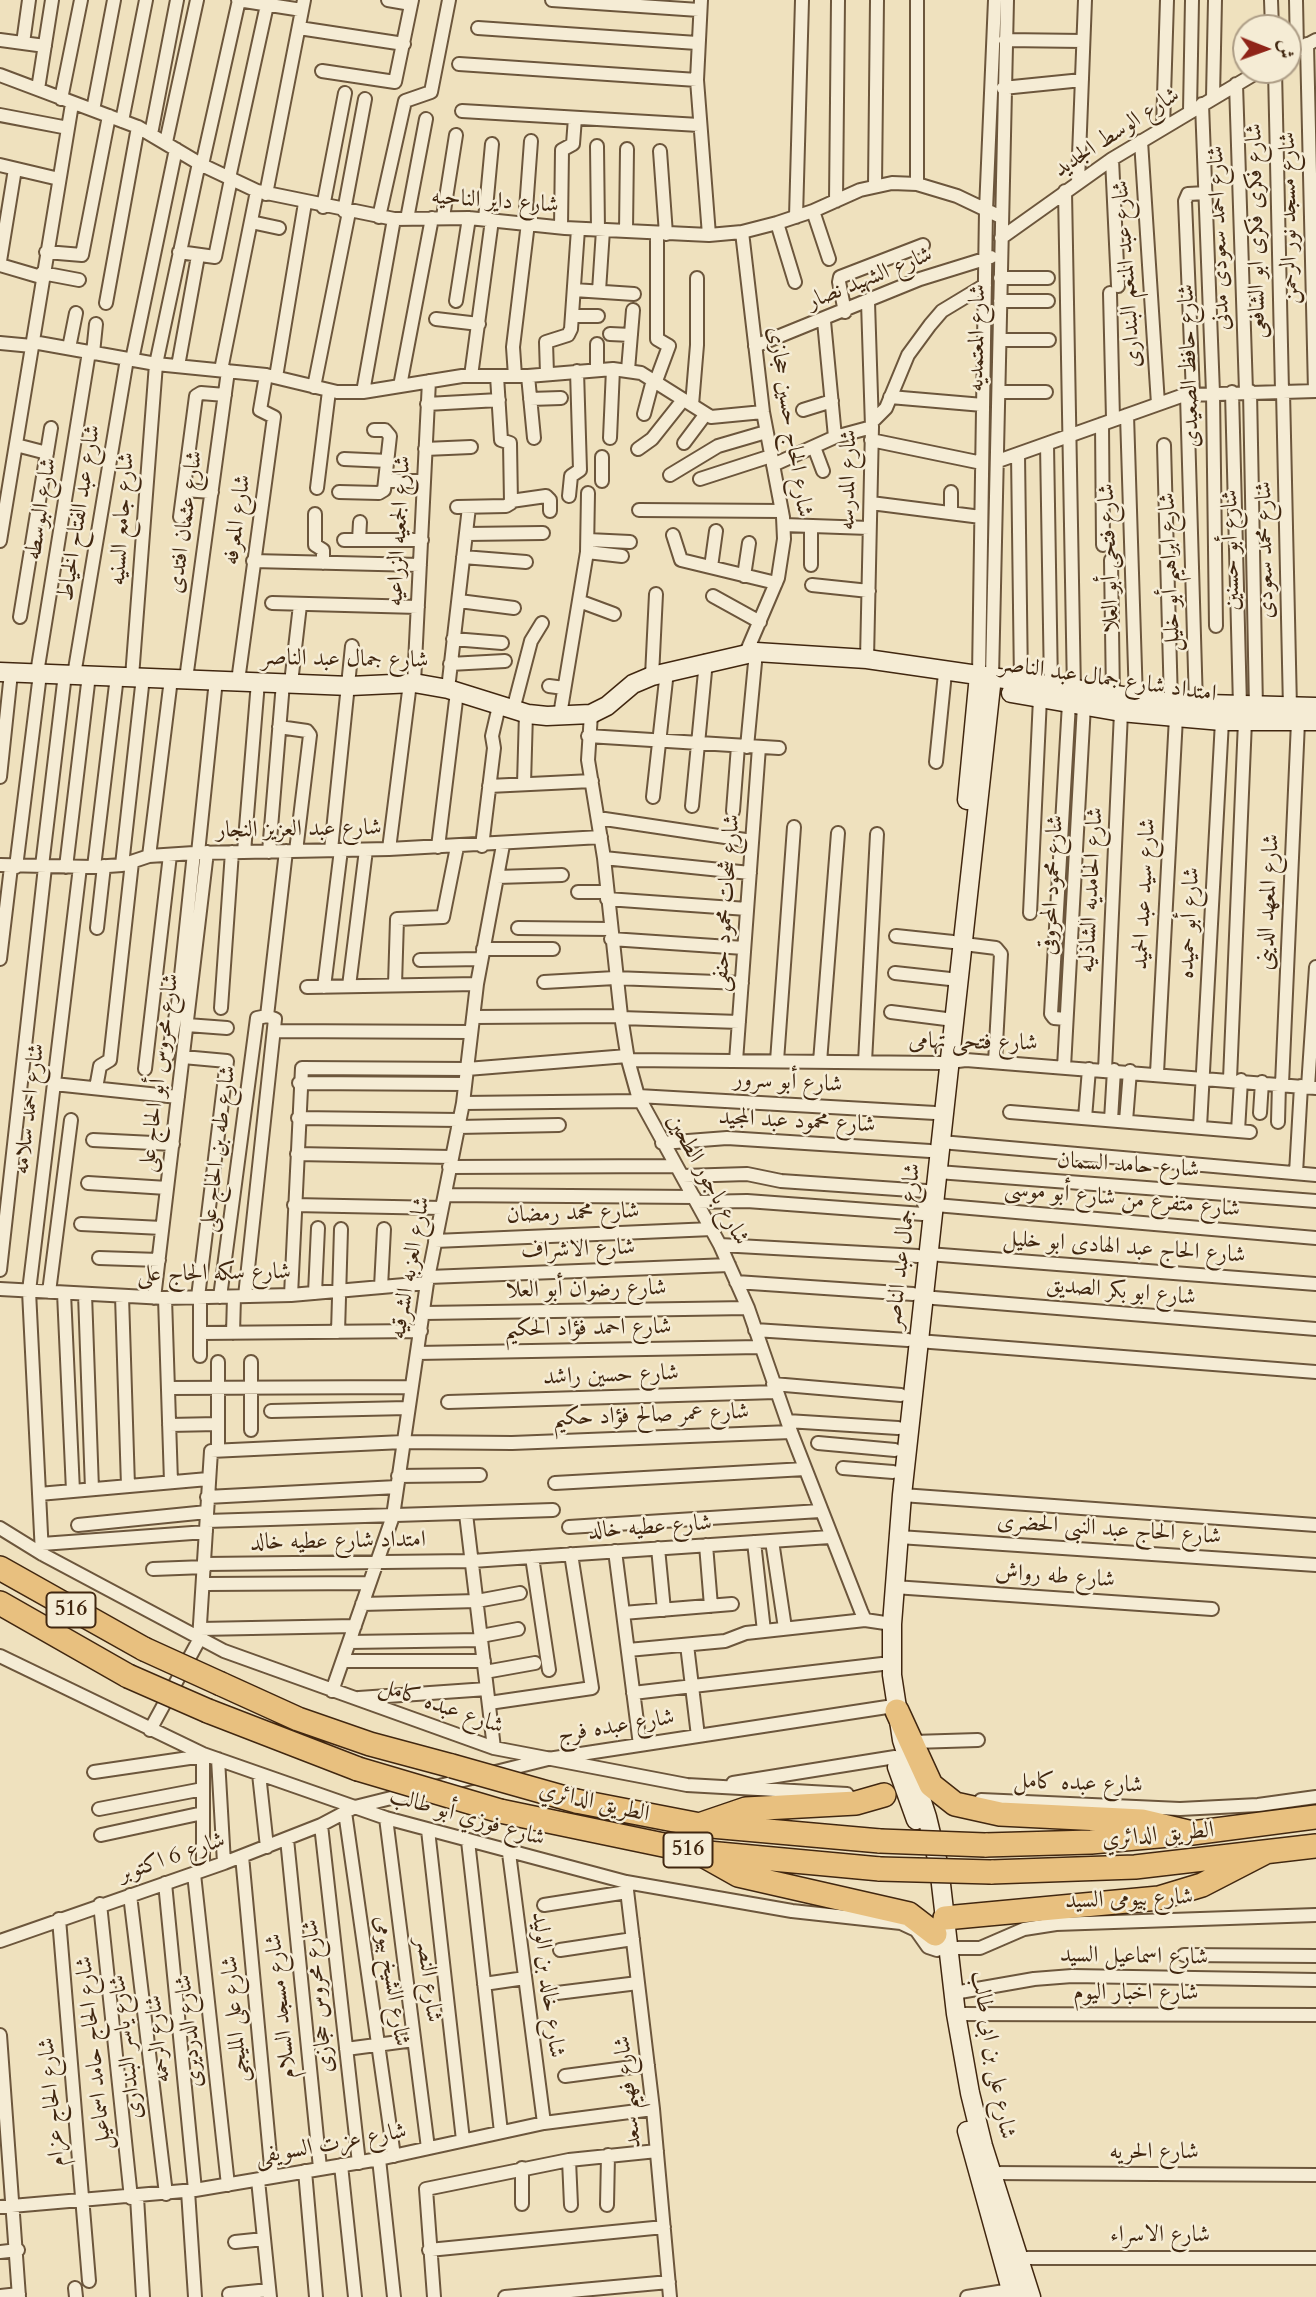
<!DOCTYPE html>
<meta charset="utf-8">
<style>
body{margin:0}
#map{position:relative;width:1316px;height:2297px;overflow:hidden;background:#efe1be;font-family:Cardo,Amiri,serif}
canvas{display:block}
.north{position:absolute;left:1232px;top:14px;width:70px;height:70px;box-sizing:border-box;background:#f5ecd5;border:2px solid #ad9d86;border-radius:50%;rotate:91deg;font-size:19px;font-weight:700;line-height:28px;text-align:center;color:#412710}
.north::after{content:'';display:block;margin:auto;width:24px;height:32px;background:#8f2418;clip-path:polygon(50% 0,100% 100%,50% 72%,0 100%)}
</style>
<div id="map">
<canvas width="1316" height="2297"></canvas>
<div class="north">ش</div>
</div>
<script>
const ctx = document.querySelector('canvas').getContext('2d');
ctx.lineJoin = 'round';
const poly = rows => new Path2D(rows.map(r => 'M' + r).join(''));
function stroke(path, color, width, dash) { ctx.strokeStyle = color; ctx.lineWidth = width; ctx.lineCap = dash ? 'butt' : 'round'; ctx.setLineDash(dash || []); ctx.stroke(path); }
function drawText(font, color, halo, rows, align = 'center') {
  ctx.font = font + ' Cardo,Amiri,serif'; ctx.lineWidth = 5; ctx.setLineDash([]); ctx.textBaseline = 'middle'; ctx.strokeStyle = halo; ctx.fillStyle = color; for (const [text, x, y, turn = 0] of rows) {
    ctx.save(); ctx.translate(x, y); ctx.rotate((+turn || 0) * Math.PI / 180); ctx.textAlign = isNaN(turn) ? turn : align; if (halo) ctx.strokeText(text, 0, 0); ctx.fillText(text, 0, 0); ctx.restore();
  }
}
const street = poly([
 [238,0,302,10],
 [388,0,411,4],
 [552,0,699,10],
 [701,0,697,80,709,235],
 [1271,0,1272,28],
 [1296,0,1297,50],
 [299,28,404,44],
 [478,28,697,43],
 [0,40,45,46],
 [1005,40,1083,41],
 [23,43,29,0],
 [1307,44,1315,391],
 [1288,55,1316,40],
 [459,64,697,80],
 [1275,70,1282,391],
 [322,71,395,82,412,0],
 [0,75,138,127,202,165,257,191,394,219,469,218,565,228,709,235,742,232,777,223,813,211,860,190,892,183,917,184,957,196,1001,217],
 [1236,84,1246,391],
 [1003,88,1082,80],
 [38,89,52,0],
 [1213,97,1215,0],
 [61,99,81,0],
 [1202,104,1213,393,1216,626],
 [93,110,114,0],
 [462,111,699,125],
 [1190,111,1192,0],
 [0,115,68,128],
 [122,121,146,0],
 [1163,128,1167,0],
 [151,134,177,0],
 [1141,141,1158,404],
 [166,142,197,0],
 [597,146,598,230],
 [660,151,666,234],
 [1112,159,1118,286],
 [0,165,59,179],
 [202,165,239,0],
 [229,178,267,5],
 [1078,182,1085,0],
 [917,184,917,0],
 [875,186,877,0],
 [1065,191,1074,691],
 [266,194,304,0],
 [836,201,838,0],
 [323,207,345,93],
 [344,211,365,99],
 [813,211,829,259],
 [379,217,405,101,431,92,449,0],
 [443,217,456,135],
 [796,217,802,0],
 [407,219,426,119],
 [485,219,492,144],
 [251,222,279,228],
 [525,223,531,141],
 [777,223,795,282],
 [561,227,562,150,573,144,575,118],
 [626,231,627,149],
 [742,232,763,412,783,517,784,539,778,578,746,653],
 [1001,238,1112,159,1261,70],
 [46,252,82,255,109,116],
 [179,252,215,257,231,179],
 [0,261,15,169],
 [0,265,41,277],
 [42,273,79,280],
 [1000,278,1048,278],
 [574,290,634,294],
 [599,291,603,230],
 [1110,293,1113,419],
 [456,301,469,218],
 [1000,301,1048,301],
 [106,303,138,127],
 [845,312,839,282,840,277,923,245],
 [572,316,598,316],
 [436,319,479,324],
 [824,321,835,437],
 [610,334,631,335],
 [1000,340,1049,340],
 [33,342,156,364,266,375,337,392,363,392,462,376,528,376,613,369,641,373,711,417,763,412],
 [0,343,32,346],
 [755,346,920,279,991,257],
 [69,348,76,313],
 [93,353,96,324],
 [132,360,176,149],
 [178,366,198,256],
 [221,370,257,191],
 [597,370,597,344],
 [628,370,633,310],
 [547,374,546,342,568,335,571,329,578,229],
 [471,376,492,220],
 [515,376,513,347,528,223],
 [528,376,534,438],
 [276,377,305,203],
 [656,381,669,346,657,339,657,234],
 [400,386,432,218],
 [314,387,349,212],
 [1250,391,1256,708],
 [1283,391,1290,708],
 [363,392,394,219],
 [999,392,1046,392],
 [1232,392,1240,706],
 [1193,394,1185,201,1188,194,1206,193],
 [1187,395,1196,705],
 [890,397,983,405],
 [530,399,561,398],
 [427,404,499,400],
 [692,405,697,345,697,278],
 [803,410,832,401],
 [644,414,653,380],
 [1127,415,1136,700],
 [872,422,886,408,908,355,930,325,942,311,985,285],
 [1102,424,1103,545],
 [610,438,613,369],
 [871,440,982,463],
 [684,443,705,415],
 [1047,444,1051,687],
 [16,445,47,453],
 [1164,445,1171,703],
 [814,447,823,471],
 [425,449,471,447],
 [638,449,652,439,683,400],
 [1018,454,1021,683],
 [344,459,388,461],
 [998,461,1184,395,1316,391],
 [773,465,835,437,872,427],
 [670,475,718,446,766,432],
 [700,479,771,456],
 [386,481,424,481],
 [602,481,602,457],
 [317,488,329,391],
 [184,490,212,492],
 [339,492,379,493,384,490,390,436,385,430,374,430],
 [951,492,951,513],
 [569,496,571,476,580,470,577,371],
 [511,501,546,496,550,500,550,511],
 [871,503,981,517],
 [457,507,506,506,511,503,510,443,501,440,497,376],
 [639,510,782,511],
 [315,514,315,545,323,550,323,563],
 [180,517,196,396,201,393,225,395],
 [784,525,869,528],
 [811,526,811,565],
 [466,534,543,533],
 [673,535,681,560,776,583],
 [344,540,422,540],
 [359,540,360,522],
 [588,540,630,542],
 [0,541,72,104],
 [587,552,622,556],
 [463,557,526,562],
 [1111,560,1113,697],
 [253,561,420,565],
 [711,567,716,531],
 [744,576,749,543],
 [812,585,869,591],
 [713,596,760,622],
 [459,601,514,608],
 [579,601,614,614],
 [272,603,418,607],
 [20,617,51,428],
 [453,639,502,643],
 [867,659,872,427,868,302],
 [450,664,505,661],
 [37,673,89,352],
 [74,675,127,359],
 [979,675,986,210,995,0],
 [652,676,656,594],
 [132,677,156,364,199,163],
 [992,677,1007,0],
 [186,679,228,371],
 [238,681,274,417,260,410,266,375],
 [291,683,300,605],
 [414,683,429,381],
 [549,686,564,688],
 [448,689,469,507],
 [513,710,531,641,542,623],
 [591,714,588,760,604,858,621,1016,628,1060,638,1096,720,1245,748,1308,791,1432,861,1611,865,1620,892,1624],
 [560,715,587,552,588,493],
 [279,727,307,731,310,735,296,851],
 [588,736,779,748],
 [747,747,756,652],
 [936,762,945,673],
 [0,777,11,673],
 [524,784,526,713],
 [489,786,592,781],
 [653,797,667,671],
 [692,806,706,661],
 [733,811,738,746],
 [598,818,752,841],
 [482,846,494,748,492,736,499,706],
 [438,847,457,692],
 [389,849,410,683],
 [331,850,352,646],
 [244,852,258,682],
 [269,852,283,683],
 [198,853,216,680],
 [149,856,171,679],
 [604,858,750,873],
 [0,865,94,867,122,865,149,856,194,853,389,849,601,837],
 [122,865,143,677],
 [42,866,65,674],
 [16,867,40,674],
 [66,867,89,675],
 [94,867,117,676],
 [497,877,562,875],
 [578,892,607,892],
 [607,899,747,909],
 [1030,913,1040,698],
 [97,928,104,866],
 [518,928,610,929],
 [896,936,953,942],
 [611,939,744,948],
 [964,944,996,948,1001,954,995,1062],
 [483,949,553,949],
 [0,959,11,867],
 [420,960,481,959],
 [895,973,950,979],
 [544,982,615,978,742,983],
 [395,985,397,919,443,917,457,847],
 [349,986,366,850],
 [307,987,477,984],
 [324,987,341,850],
 [221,1008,232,852],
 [891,1012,946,1019],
 [267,1016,286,851],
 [473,1017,621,1016],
 [621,1018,739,1022],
 [1066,1019,1054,1018,1051,1014,1069,703],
 [187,1025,227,1028],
 [274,1031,471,1032],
 [168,1055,178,1004,194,853],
 [183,1057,227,1061,198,1297],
 [628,1060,941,1063,966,1060,1316,1088],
 [736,1061,759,747],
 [777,1061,794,827],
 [820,1062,838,833],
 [865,1062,877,834],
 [1064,1067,1084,705],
 [145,1069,170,855],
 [1105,1070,1121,712],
 [1157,1073,1176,717],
 [1230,1079,1245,721],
 [299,1083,465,1084],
 [54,1084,178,1097],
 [1282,1084,1298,722],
 [1308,1087,1316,967],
 [96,1088,100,1066,110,1060,132,862],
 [638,1096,935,1113],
 [463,1103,640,1101],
 [1010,1112,1250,1132],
 [1260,1113,1262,1082],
 [298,1118,459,1120],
 [1085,1118,1089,1069],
 [1111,1120,1114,1070],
 [1126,1121,1130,1071],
 [1278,1122,1279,1084],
 [458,1127,559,1125],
 [1200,1127,1222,721],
 [1238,1131,1241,1080],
 [93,1140,173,1144],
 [941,1142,1316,1175],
 [662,1143,727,1138,930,1151],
 [297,1154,451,1157],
 [449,1167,676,1166],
 [938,1172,1316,1201],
 [1296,1173,1301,1086],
 [683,1176,747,1174,781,1181,926,1191],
 [88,1183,167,1188],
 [445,1195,694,1197],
 [697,1202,747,1201,923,1214],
 [924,1204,1316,1238],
 [294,1205,442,1208],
 [81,1224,162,1228],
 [435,1241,712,1229],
 [720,1245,918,1256],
 [928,1254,1316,1284],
 [99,1258,159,1260],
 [0,1270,45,867],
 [429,1277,729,1265],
 [736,1282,913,1294],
 [381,1287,384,1229],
 [0,1289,165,1298,291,1295,427,1283],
 [49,1292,71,1120],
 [64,1293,73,1491],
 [315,1293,318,1228],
 [85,1294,92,1489],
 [291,1295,302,1068,467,1069,627,1056],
 [122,1296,128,1486],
 [245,1296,275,1019,267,1016],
 [200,1297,200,1356],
 [220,1297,257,1018,267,1016],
 [922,1297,1316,1329],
 [154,1298,207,852],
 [165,1298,171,1482],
 [424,1313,748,1308],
 [755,1330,908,1340],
 [338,1332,341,1229],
 [200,1333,421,1331],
 [233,1333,234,1297],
 [918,1341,1316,1372],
 [417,1353,760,1347],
 [218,1362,218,1450],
 [773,1384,901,1395],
 [168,1388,411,1387],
 [448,1402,776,1392],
 [271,1411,408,1408],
 [787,1421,898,1428],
 [169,1425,218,1424],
 [251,1430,251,1362],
 [818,1443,895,1450],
 [843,1468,893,1472],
 [398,1476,480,1475],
 [555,1483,805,1469],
 [39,1494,208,1479],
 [902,1495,1316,1525],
 [207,1497,397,1487],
 [466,1514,494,1748],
 [207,1521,553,1510],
 [78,1525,207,1512],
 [569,1527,820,1511],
 [0,1528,42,1554,224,1651,494,1748,687,1785,847,1794],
 [899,1537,1316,1565],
 [772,1541,785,1628],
 [754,1542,764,1631],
 [42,1544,206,1532],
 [706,1545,711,1606],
 [658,1548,664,1610],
 [615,1551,640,1745],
 [42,1554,29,1291,80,867],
 [532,1557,549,1670],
 [205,1564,472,1561,830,1537],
 [153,1569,205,1567],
 [205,1584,369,1583],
 [894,1587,1212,1609],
 [362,1604,477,1601,520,1593],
 [623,1613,732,1604],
 [200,1629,355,1626],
 [481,1636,518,1629],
 [349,1642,481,1640],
 [687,1645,698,1736],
 [628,1650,725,1641,746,1633,865,1620],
 [0,1656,203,1754,386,1818,626,1882,792,1911,901,1923,916,1930,928,1947,937,1950],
 [343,1661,484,1661],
 [485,1672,535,1663],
 [332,1691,393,1516,427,1283,463,1103,477,984,503,845],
 [633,1693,882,1664],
 [359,1698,487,1689],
 [489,1703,592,1688,571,1554],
 [150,1730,199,1640,211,1451,403,1442,512,1443,791,1432],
 [913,1742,978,1740],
 [203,1754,203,1870],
 [218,1759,224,1863],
 [94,1772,203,1756],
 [259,1774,267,1847],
 [733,1783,895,1757],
 [981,1800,1180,1809,1258,1805,1316,1797],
 [99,1809,203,1789],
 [345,1812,394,2156],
 [386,1818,428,2148],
 [321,1825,359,2163],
 [428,1830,463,2140],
 [101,1835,203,1813],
 [287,1839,320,2168],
 [468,1841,501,2132],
 [509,1853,544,2123],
 [242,1856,272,2177],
 [194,1874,228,2185],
 [626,1882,653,2109,670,2297],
 [165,1883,195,2190],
 [130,1895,166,2194],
 [100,1904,131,2198],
 [544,1905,627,1892],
 [59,1919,89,2281],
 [0,1941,224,1863,321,1825,355,1807,548,1759,887,1707],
 [948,1948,980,1948,1024,1929,1056,1924,1316,1915],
 [560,1950,633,1939],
 [1184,1955,1316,1956],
 [484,1984,525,1978],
 [557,1993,638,1983],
 [954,1993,1034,1979,1072,1976,1316,1980],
 [956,2014,1316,2015],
 [0,2035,19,2297],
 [346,2049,414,2040],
 [565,2076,648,2065],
 [379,2159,394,2297],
 [569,2160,571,2205],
 [341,2165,355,2297],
 [522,2168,522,2204],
 [305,2171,316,2297],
 [991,2173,1316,2175],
 [258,2180,270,2297],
 [188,2191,195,2297],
 [137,2197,143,2297],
 [607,2205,608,2155],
 [0,2207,195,2190,379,2159,544,2123,653,2109],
 [235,2242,264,2239],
 [429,2250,664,2227],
 [0,2252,18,2250],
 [1011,2258,1316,2258],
 [75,2288,76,2297],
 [229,2294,269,2290],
 [0,2296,19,2294],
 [434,2297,426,2189,569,2160,657,2151],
 [505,2297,669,2282],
 [967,2297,1011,2290]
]);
const secondary = poly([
 [0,672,350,686,414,683,448,689,528,714,547,716,591,714,607,706,633,684,652,676,756,652,867,659,1171,703,1316,707],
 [992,677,902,1495,892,1624,892,1675,902,1740,927,1817,939,1867,956,2014,970,2093,983,2146,1031,2297],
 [1011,693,1121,712,1176,717,1222,721,1316,721],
 [967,800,979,675],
 [897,1767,916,1820],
 [967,2131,1013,2297]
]);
const highway = poly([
 [0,1568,144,1649],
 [0,1603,128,1676],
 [221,1684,298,1719,370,1744,452,1766],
 [208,1711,358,1769],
 [897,1711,931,1785,955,1804,1000,1814,1142,1821,1192,1833],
 [576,1801,700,1825,880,1841],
 [500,1811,697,1852,880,1869],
 [702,1824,746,1809,856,1803,884,1795],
 [985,1845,1091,1842,1192,1833,1316,1817],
 [706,1857,738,1875,909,1914,935,1934],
 [991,1872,1135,1867,1316,1846],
 [945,1918,1159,1898,1202,1885,1264,1853]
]);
const highwayBridge = poly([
 [144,1649,221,1684],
 [128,1676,208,1711],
 [452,1766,576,1801],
 [358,1769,500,1811],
 [880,1841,985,1845],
 [880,1869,991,1872]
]);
const shields = [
 [71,1610,49],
 [688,1850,49]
];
const shieldNames = [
 ["516",71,1610],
 ["516",688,1850]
];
const streetNames = [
 ["شارع الوسط الجديد",1117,133,-33],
 ["شارع داير الناحيه",495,202,4],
 ["شارع مسجد نور الرحمن",1290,218,-91],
 ["شارع فكرى فكرى ابو الشافعى",1257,231,-91],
 ["شارع احمد سعودى مدنى",1220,238,-92],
 ["شارع عبد المنعم البندارى",1128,274,-94],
 ["شارع الشهيد نصار",870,279,-22],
 ["شارع المعتمديه",978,338,-89],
 ["شارع حافظ الصعيدى",1190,366,-92],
 ["شارع الحاج حسين حجازى",789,422,81],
 ["شارع المدرسه",849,480,-89],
 ["شارع البوسطه",42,509,-81],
 ["شارع عبد الفتاح الخياط",80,513,-81],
 ["شارع جامع السنيه",123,519,-86],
 ["شارع المعرفه",238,520,-82],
 ["شارع عثمان افتدى",186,522,-82],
 ["شارع الجمعيه الزراعيه",400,531,-87],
 ["شارع أبو حسنين",1232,550,-91],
 ["شارع محمد سعودى",1266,550,-91],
 ["شارع فتحى أبو العلا",1110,558,-92],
 ["شارع ابراهيم أبو خليل",1171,572,-92],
 ["شارع جمال عبد الناصر",345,660,1],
 ["امتداد شارع جمال عبد الناصر",1108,680,8],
 ["شارع عبد العزيز النجار",299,830,-1],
 ["شارع محمود المحروقى",1053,885,-87],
 ["شارع الحامديه الشاذليه",1092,890,-87],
 ["شارع سيد عبد الحميد",1145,894,-87],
 ["شارع المعهد الدينى",1269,902,-87],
 ["شارع شحات محمود حنفى",727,903,-86],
 ["شارع أبو حميده",1190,923,-87],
 ["شارع فتحى تهامى",973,1043,1],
 ["شارع محروس أبو الحاج على",160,1073,-83],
 ["شارع أبو سرور",788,1083,3],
 ["شارع احمد سلامه",30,1109,-83],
 ["شارع محمود عبد المجيد",797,1122,3],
 ["شارع طه بن الحاج على",219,1149,-83],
 ["شارع حامد السمان",1128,1166,4],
 ["شارع باجور الطحين",707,1180,61],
 ["شارع متفرع من شارع أبو موسى",1122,1200,5],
 ["شارع محمد رمضان",573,1214,-2],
 ["شارع جمال عبد الناصر",904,1246,-83],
 ["شارع الحاج عبد الهادى ابو خليل",1124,1248,4],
 ["شارع الاشراف",578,1250,-2],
 ["شارع العزبه الشرقيه",411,1268,-80],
 ["شارع سكه الحاج على",214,1274,-1],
 ["شارع رضوان أبو العلا",586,1290,-1],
 ["شارع ابو بكر الصديق",1121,1292,5],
 ["شارع احمد فؤاد الحكيم",588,1329,-1],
 ["شارع حسين راشد",611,1376,-2],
 ["شارع عمر صالح فؤاد حكيم",651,1416,-2],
 ["شارع عطيه خالد",650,1528,-4],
 ["شارع الحاج عبد النبى الحضرى",1109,1530,4],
 ["امتداد شارع عطيه خالد",338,1542,-1],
 ["شارع طه رواش",1055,1577,4],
 ["شارع عبده كامل",441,1707,19],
 ["شارع عبده فرج",616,1727,-9],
 ["شارع عبده كامل",1078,1784,2],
 ["الطريق الدائري",594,1803,13],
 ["شارع فوزي أبو طالب",467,1818,16],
 ["الطريق الدائري",1158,1836,-5],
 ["شارع 6 اكتوبر",172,1858,-19],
 ["شارع بيومى السيد",1129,1900,-2],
 ["شارع اسماعيل السيد",1134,1957,1],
 ["شارع النصر",428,1980,83],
 ["شارع الشيخ بيومى",391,1981,81],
 ["شارع خالد بن الوليد",547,1985,83],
 ["شارع اخبار اليوم",1136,1994],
 ["شارع محروس حجازى",319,1996,-96],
 ["شارع مسجد السلام",282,2006,-96],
 ["شارع على المليجى",236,2019,-95],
 ["شارع الدرديرى",190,2031,-96],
 ["شارع الرحمه",159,2039,-96],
 ["شارع ياسر البندارى",127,2047,-97],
 ["شارع الحاج حامد اسماعيل",95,2053,-96],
 ["شارع على بن ابى طالب",992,2055,80],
 ["شارع فهيم سعد",629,2092,-96],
 ["شارع الحاج عزام",53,2102,-95],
 ["شارع عزت السويفى",331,2145,-10],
 ["شارع الحريه",1154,2153],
 ["شارع الاسراء",1160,2236]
];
stroke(street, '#6c563c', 16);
stroke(secondary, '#412710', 21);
stroke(highway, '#412710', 26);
stroke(street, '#f5ecd5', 12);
stroke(secondary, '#f5ecd5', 18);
stroke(highway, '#e8c07f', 23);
stroke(highwayBridge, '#412710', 26, []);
stroke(highwayBridge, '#e8c07f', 23);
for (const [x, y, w] of shields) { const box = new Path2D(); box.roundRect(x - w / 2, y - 17.5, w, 35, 5); ctx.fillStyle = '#f5ecd5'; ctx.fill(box); stroke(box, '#412710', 2); }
drawText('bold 21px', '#412710', null, shieldNames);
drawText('23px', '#412710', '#f5ecd5', streetNames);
</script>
